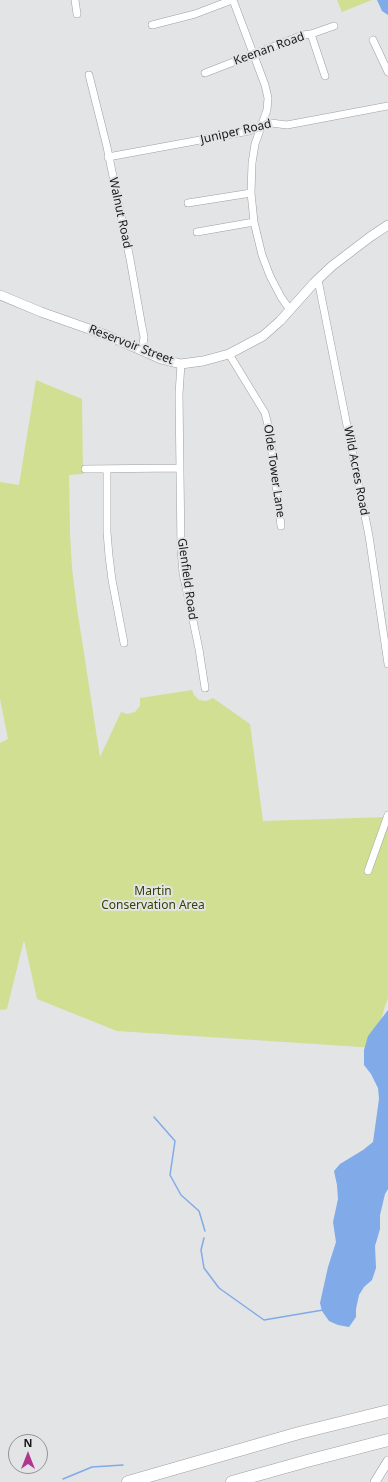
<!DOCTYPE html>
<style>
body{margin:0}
#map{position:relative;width:388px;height:1482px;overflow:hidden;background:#e3e4e6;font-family:"Noto Sans",sans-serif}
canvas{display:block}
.north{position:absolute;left:8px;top:1434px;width:40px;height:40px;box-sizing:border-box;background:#e3e4e6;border:1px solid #929394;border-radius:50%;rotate:0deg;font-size:11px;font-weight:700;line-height:16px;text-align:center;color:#181919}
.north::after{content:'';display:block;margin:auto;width:14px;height:18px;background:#af388e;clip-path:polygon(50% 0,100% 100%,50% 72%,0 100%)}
</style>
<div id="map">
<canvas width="388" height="1482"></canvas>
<div class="north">N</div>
</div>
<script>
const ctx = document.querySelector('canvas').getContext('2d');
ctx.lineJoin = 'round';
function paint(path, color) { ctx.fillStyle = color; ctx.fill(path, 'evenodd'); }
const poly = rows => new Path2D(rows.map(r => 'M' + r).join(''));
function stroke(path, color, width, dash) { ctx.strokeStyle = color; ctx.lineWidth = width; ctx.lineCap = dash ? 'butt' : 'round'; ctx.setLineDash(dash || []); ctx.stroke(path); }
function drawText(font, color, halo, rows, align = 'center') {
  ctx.font = font + ' "Noto Sans",sans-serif'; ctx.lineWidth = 4; ctx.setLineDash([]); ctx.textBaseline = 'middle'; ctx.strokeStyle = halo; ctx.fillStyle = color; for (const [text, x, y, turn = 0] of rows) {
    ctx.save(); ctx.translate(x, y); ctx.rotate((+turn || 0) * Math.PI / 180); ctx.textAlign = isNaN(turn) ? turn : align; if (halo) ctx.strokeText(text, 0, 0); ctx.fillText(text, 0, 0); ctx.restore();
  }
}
const green = poly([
 [337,0,372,0,342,12],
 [36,380,82,399,83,474,69,475,70,534,72,568,77,608,100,757,121,712,127,714,135,712,140,706,140,698,192,690,194,695,199,700,206,701,213,698,250,724,263,821,388,817,388,998,385,1006,379,1027,376,1048,117,1031,37,999,24,940,7,1009,0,1010,0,743,8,739,0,699,0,482,19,485]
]);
const water = poly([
 [377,0,388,0,388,15,382,11],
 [388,1010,388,1189,385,1194,380,1215,380,1229,375,1246,376,1268,372,1280,364,1287,359,1295,356,1309,356,1317,349,1327,338,1325,329,1321,322,1311,320,1303,328,1267,336,1242,333,1222,338,1199,337,1185,334,1171,340,1164,363,1150,373,1142,379,1099,378,1088,371,1074,364,1065,364,1050,368,1036]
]);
const stream = poly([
 [154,1117,175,1141,170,1175,181,1195,199,1211,205,1231],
 [204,1238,201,1250,204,1268,219,1288,264,1320,323,1310],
 [63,1479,92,1467,123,1465]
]);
const street = poly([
 [75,0,77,14],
 [233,0,265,85,268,98,267,110,255,144,252,163,251,193,254,222,262,255,270,276,281,297,290,310],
 [152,25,195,14,232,0],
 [311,34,325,76],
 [373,40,388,72],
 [205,73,303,35,311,34,334,26],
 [89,75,107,147,130,259,142,327,144,337,142,351],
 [108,157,249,131,271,123,287,125,388,106],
 [188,203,251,193],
 [197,232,254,222],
 [318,280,369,536,388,664],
 [229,354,265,413,269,429,281,526],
 [181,364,179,394,181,550,183,573,199,649,205,688],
 [85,469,179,468],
 [107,469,107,532,109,556,112,580,124,643],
 [368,871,388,815]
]);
const secondary = poly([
 [0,295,41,312,106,335,161,359,181,364,203,361,229,354,263,336,280,321,314,283,332,266,370,237,388,225],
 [375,1482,388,1461]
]);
const highway = poly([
 [128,1482,299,1433,388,1411],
 [232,1482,307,1461,388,1440]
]);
const streetNames = [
 ["Keenan Road",269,49,-20],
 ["Juniper Road",236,132,-13],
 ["Walnut Road",120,213,78],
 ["Reservoir Street",131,345,21],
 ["Olde Tower Lane",274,471,82],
 ["Wild Acres Road",356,471,79],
 ["Glenfield Road",187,579,82]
];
const parkNames = [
 ["Martin",153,892],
 ["Conservation Area",153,906]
];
paint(green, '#d0df92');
paint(water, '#80aae8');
stroke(stream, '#80aae8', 1.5);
stroke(street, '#9e9fa1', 8);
stroke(secondary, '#9e9fa1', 10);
stroke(highway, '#9e9fa1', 13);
stroke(street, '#fff', 7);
stroke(secondary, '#fff', 9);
stroke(highway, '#fff', 12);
drawText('12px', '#181919', '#e3e4e6', streetNames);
drawText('12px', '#384004', '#e3e4e6', parkNames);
</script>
